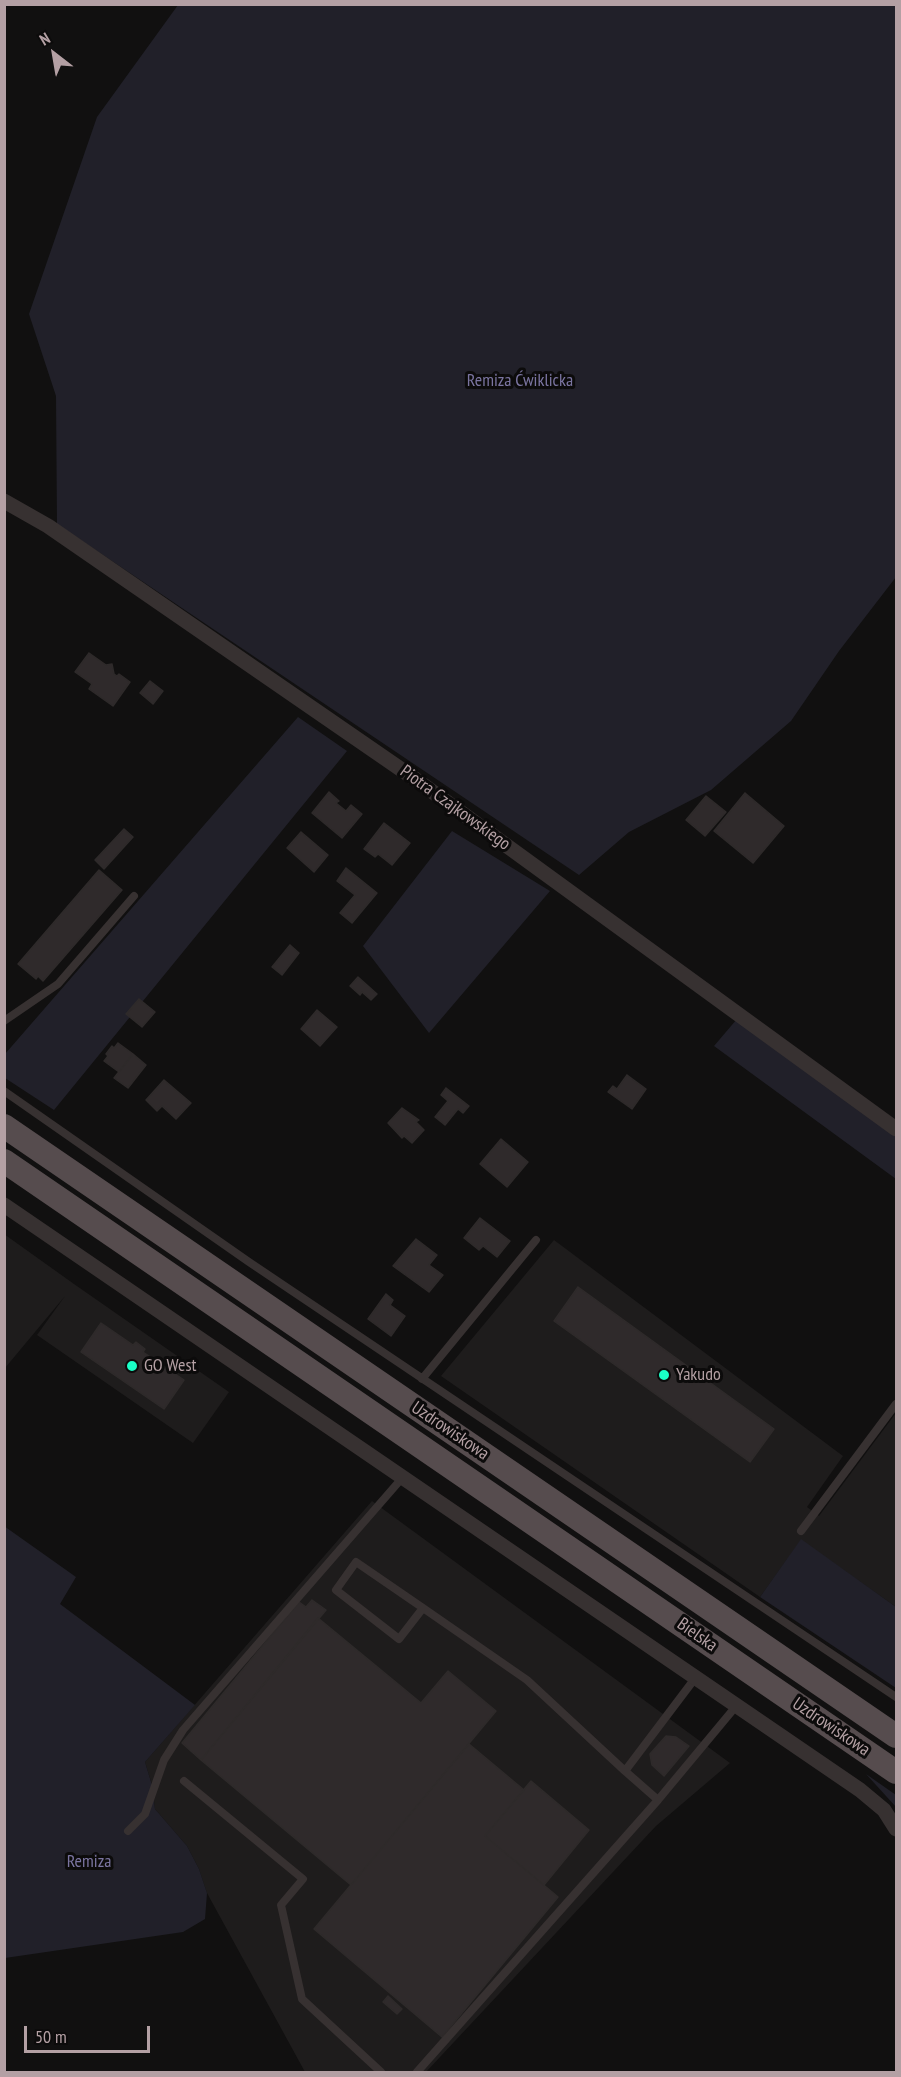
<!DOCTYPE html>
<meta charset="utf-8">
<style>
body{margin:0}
#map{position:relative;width:901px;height:2077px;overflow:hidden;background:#111010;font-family:"PT Sans Narrow",sans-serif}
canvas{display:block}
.frame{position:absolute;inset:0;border:6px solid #b4a0a4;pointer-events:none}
.north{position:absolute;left:24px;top:24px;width:60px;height:60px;-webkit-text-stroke:4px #0c0b0b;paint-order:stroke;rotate:329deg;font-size:16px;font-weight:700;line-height:24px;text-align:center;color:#b4a0a4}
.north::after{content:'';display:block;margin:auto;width:21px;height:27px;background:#b4a0a4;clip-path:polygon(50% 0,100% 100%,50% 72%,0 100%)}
.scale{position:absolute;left:24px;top:2026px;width:126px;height:27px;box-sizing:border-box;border:3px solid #b4a0a4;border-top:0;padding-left:8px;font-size:18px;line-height:21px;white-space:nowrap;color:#b4a0a4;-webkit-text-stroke:4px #0c0b0b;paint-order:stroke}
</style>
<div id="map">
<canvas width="901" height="2077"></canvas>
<div class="frame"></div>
<div class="north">N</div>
<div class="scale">50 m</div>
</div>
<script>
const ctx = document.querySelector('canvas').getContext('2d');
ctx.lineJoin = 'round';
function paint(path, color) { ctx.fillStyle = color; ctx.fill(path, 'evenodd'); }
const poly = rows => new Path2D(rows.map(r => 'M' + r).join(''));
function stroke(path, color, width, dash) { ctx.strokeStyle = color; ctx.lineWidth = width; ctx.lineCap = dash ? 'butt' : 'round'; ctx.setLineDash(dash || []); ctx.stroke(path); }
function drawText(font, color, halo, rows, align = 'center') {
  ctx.font = font + ' "PT Sans Narrow",sans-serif'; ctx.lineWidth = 6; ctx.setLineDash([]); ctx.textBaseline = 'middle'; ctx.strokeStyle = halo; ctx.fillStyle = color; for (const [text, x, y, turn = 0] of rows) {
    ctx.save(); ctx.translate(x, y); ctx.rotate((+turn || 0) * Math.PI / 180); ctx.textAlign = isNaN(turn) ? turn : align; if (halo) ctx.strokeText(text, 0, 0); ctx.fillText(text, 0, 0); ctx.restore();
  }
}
const built = poly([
 [4,1234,74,1284,229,1392,193,1443,37,1335,65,1296,5,1368],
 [554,1240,843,1456,807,1507,819,1516,896,1413,896,1607,801,1540,760,1597,441,1376],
 [372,1501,730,1763,656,1826,426,2072,305,2072,207,1893,199,1869,187,1846,155,1809,152,1785,145,1762]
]);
const green = poly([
 [178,5,896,5,896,577,839,651,791,721,711,790,629,832,579,875,57,524,56,396,29,314,97,117],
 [298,717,347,751,54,1110,5,1078,5,1054],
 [452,831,550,891,429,1033,363,946],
 [737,1019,896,1137,896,1179,714,1046],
 [4,1526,76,1577,60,1604,195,1705,145,1762,152,1785,155,1809,187,1846,199,1869,207,1893,205,1919,183,1932,5,1958],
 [801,1539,896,1607,896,1688,760,1597],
 [866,1774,896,1795,896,1807]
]);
const building = poly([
 [89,653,106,665,112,664,114,674,117,676,119,674,130,682,113,706,89,689,92,684,75,672,89,653],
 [150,681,163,691,153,704,140,693,150,681],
 [329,792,339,801,336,803,346,811,351,805,362,814,342,838,312,813,329,792],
 [745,793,784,826,753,863,714,831,745,793],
 [706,796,726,812,705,836,686,820,706,796],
 [384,823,410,843,392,865,378,854,375,857,364,849,384,823],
 [124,829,133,837,104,869,95,860,124,829],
 [301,832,328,855,314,872,287,848,301,832],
 [346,868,377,893,352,923,340,913,355,895,337,881,346,868],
 [99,870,122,890,43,981,38,976,36,979,18,964,99,870],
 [290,945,299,953,282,975,272,967,290,945],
 [358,977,377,994,371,1000,362,992,360,995,350,986,358,977],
 [139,999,155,1012,142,1027,126,1014,139,999],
 [317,1010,337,1027,320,1046,301,1029,317,1010],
 [118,1043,133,1054,119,1072,104,1061,108,1056,106,1054,112,1046,114,1048,118,1043],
 [133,1054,146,1065,128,1088,114,1078,133,1054],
 [627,1075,646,1089,632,1109,608,1092,613,1086,617,1089,627,1075],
 [164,1080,191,1103,176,1119,162,1106,157,1111,146,1100,164,1080],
 [446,1088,469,1106,463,1113,458,1109,445,1125,435,1117,448,1101,441,1095,446,1088],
 [402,1108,419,1120,416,1122,424,1130,412,1143,404,1136,402,1138,388,1123,402,1108],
 [501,1139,528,1162,507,1187,480,1164,501,1139],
 [480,1218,510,1241,497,1257,483,1246,479,1250,464,1238,480,1218],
 [416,1239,437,1255,429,1265,443,1275,429,1292,393,1266,416,1239],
 [578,1287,774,1429,750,1462,554,1321,578,1287],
 [386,1294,393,1300,390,1305,405,1316,391,1336,368,1319,386,1294],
 [101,1323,133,1345,136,1342,145,1349,143,1352,184,1380,164,1409,81,1352,101,1323],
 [312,1600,326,1610,201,1760,182,1743,299,1602,306,1607,312,1600],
 [318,1618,421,1703,448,1671,496,1711,351,1885,201,1760,318,1618],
 [666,1736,676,1737,689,1746,664,1776,652,1765,650,1754,666,1736],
 [469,1744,524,1790,485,1836,558,1897,442,2037,314,1929,469,1744],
 [531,1781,589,1830,544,1885,485,1836,531,1781],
 [388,1996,402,2009,397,2014,383,2002,388,1996]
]);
const service = poly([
 [4,1021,58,984,134,896],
 [4,1091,249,1262,896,1697],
 [422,1379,536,1240],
 [801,1531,896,1404],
 [423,1608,399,1639,336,1590,356,1562,423,1608,527,1680,625,1771,696,1677],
 [184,1781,303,1879,281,1905,302,1999,381,2072],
 [658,1800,737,1705],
 [128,1831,145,1814,164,1760,183,1730,403,1477],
 [417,2072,658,1800,625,1771]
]);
const minor = poly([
 [4,501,48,526,415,779,896,1129],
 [4,1205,860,1790,884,1810,896,1829]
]);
const primary = poly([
 [4,1126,896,1736],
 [4,1161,896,1772]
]);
const markers = [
 [132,1366,6,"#1affc7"],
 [664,1375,6,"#1affc7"]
];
const parkNames = [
 ["Remiza Ćwiklicka",520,381],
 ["Remiza",89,1862]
];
const streetNames = [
 ["Piotra Czajkowskiego",455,808,36],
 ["Uzdrowiskowa",450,1431,34],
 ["Bielska",697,1635,35],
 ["Uzdrowiskowa",831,1727,34]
];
const poiNames = [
 ["GO West",144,1366],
 ["Yakudo",676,1375]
];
paint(built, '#1e1c1c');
paint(green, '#212029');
paint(building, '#2f2a2b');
stroke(building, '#2e2a2a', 1.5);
stroke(service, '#373131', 8);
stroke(minor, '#373131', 15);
stroke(primary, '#564c4e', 24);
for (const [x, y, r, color] of markers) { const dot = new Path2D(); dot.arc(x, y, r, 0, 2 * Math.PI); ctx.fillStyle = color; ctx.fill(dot); stroke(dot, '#0c0b0b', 2); }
drawText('18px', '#7b75a1', '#0c0b0b', parkNames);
drawText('18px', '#b4a0a4', '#0c0b0b', streetNames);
drawText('18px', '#b4a0a4', '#0c0b0b', poiNames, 'left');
</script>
